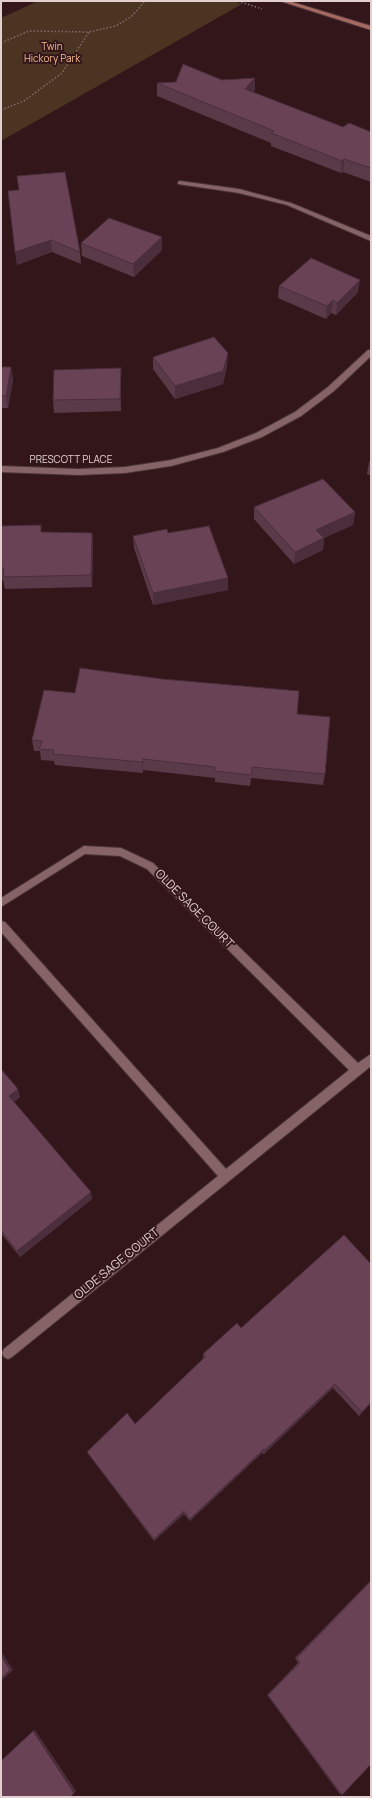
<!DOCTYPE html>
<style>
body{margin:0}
#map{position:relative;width:372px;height:1798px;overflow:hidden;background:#321619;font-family:Manrope,sans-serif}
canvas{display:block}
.frame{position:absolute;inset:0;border:2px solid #e3cfd0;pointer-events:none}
</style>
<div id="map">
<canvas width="372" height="1798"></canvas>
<div class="frame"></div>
</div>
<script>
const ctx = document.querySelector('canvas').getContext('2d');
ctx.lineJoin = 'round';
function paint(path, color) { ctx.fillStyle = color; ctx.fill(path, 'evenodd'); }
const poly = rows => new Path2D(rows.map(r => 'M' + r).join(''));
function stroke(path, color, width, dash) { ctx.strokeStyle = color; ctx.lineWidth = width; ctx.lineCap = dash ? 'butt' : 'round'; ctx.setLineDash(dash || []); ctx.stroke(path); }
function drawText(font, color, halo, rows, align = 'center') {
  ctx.font = font + ' Manrope,sans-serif'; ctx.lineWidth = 4; ctx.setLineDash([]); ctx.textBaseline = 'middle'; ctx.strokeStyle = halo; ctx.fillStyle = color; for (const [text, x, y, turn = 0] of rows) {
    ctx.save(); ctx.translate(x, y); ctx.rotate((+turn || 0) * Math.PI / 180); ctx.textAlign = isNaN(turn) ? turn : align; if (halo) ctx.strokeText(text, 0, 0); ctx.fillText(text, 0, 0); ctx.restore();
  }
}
const green = poly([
 [38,1,233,1,242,4,1,141,1,18]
]);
const path = poly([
 [238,1,262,9],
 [1,43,29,31,89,32,116,26,132,16,145,1],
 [1,110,24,101,62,73,89,32]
]);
const street = poly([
 [180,181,239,189,291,203,371,236,371,241,287,205,239,193,178,184,178,182,180,181],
 [368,350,371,350,371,356,334,391,301,416,262,437,223,452,171,466,125,473,78,475,1,472,1,466,78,469,125,467,171,460,218,448,256,433,295,412,328,387,368,350],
 [84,846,121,848,153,863,358,1063,371,1054,371,1066,12,1357,8,1359,4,1357,2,1353,4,1349,218,1176,1,932,1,921,5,922,226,1169,349,1070,147,869,120,856,85,854,1,907,1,898,84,846]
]);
const secondary = poly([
 [280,1,289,1,371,26,371,30,280,1]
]);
const wall = poly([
 [222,80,255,90,253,92,343,127,371,132,371,182,343,172,341,173,271,146,271,143,157,96,157,83],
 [17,176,80,252,81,264,52,252,17,265,8,191,19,190],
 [162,237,162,250,134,277,82,256,81,243],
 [279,286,358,292,336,315,331,313,326,319,278,298],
 [153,357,227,366,223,384,175,399,153,369],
 [1,367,11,367,13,380,8,408,1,408],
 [121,368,121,411,54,413,53,400],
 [371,460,371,476,367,474,369,462],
 [254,507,355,512,353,525,324,538,323,550,294,564,254,519],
 [1,526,42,532,92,533,93,545,92,587,5,589,3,580,1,579],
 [168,533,228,578,228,590,153,605,134,548,133,536],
 [75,693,297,714,325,774,323,785,251,778,250,786,215,782,215,778,143,770,143,773,55,765,54,761,41,760,40,751,34,751,32,740],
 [1,1069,20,1097,14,1102,92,1199,20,1257,1,1233],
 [371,1264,371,1403,359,1416,333,1388,264,1454,262,1453,190,1521,184,1514,154,1541,89,1455,87,1452,135,1424,203,1359,203,1354,241,1328],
 [371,1580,371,1764,342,1795,339,1793,267,1695,298,1663,295,1658]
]);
const shadedWall = poly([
 [255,78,255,90,245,101,245,89],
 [344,159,343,172,341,173,342,161],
 [162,237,162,250,134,277,133,264],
 [51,240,52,252,17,265,15,252],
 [360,280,358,292,336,315,337,303],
 [333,300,331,313,326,319,327,306],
 [228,353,227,366,223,384,175,399,175,386],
 [11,367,13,380,8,408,6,396],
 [121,368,121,411,120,399],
 [355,512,353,525,315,542,316,530],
 [92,533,93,545,92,587,91,575],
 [324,538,323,550,294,564,295,552],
 [228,578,228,590,153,605,153,593],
 [143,759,143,773,142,762],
 [18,1089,20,1097,11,1104,9,1096],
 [91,1192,92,1199,20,1257,17,1251],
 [335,1384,333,1388,264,1454,265,1450],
 [371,1402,371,1403,359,1416,362,1412],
 [264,1449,262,1453,190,1521,190,1519],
 [184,1511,184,1514,154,1541,154,1539],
 [1,1651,13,1670,1,1681],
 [35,1730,76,1791,74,1793,33,1731]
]);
const building = poly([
 [183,64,222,80,255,78,245,89,343,127,349,123,371,132,371,168,344,159,342,161,271,133,274,131,157,83,176,82,183,64],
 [65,172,80,252,51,240,15,252,8,191,19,190,17,176,65,172],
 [109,218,162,237,133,264,81,243,109,218],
 [311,258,360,280,337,303,333,300,327,306,279,286,311,258],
 [214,337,228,353,223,371,175,386,153,357,214,337],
 [1,367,11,367,6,396,1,396,1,367],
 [121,368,120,399,53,400,54,370,121,368],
 [323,479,355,512,316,530,324,538,295,552,254,507,323,479],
 [41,525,41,532,92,533,91,575,3,577,4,568,1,568,1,526,41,525],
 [209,526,228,578,153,593,133,536,167,529,168,533,209,526],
 [80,668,162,679,299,691,297,714,330,717,325,774,252,767,251,775,215,771,215,767,143,759,142,762,53,754,54,750,39,749,42,741,32,740,44,690,75,693,80,668],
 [1,1069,18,1089,9,1096,91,1192,17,1251,1,1230,1,1069],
 [344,1235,371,1264,371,1402,362,1412,335,1384,265,1450,264,1449,190,1519,184,1511,154,1539,87,1452,127,1413,135,1424,206,1356,203,1354,237,1323,241,1328,344,1235],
 [371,1581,371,1764,342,1795,268,1695,300,1663,297,1658,371,1581],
 [1,1656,10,1670,1,1678,1,1656],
 [33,1731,74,1793,70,1797,1,1797,1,1761,33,1731]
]);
const farParknames = [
 ["Twin",52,47],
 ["Hickory Park",52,59]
];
const farStreetnames = [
 ["PRESCOTT PLACE",71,460]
];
const streetNames = [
 ["OLDE SAGE COURT",194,909,45],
 ["OLDE SAGE COURT",117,1264,-39]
];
paint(green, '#4b3422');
stroke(street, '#493336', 2);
stroke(secondary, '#493336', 2);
stroke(path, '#836b6d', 1.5, [1.5, 2]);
paint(street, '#866366');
paint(secondary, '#a66961');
paint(wall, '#5a3949');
paint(shadedWall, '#4a2e3c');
paint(building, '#694255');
stroke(building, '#4a2e3c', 1);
drawText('10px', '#f6bc8f', '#321619', farParknames);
drawText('10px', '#e3cfd0', '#321619', farStreetnames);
drawText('12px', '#e3cfd0', '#321619', streetNames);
</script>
